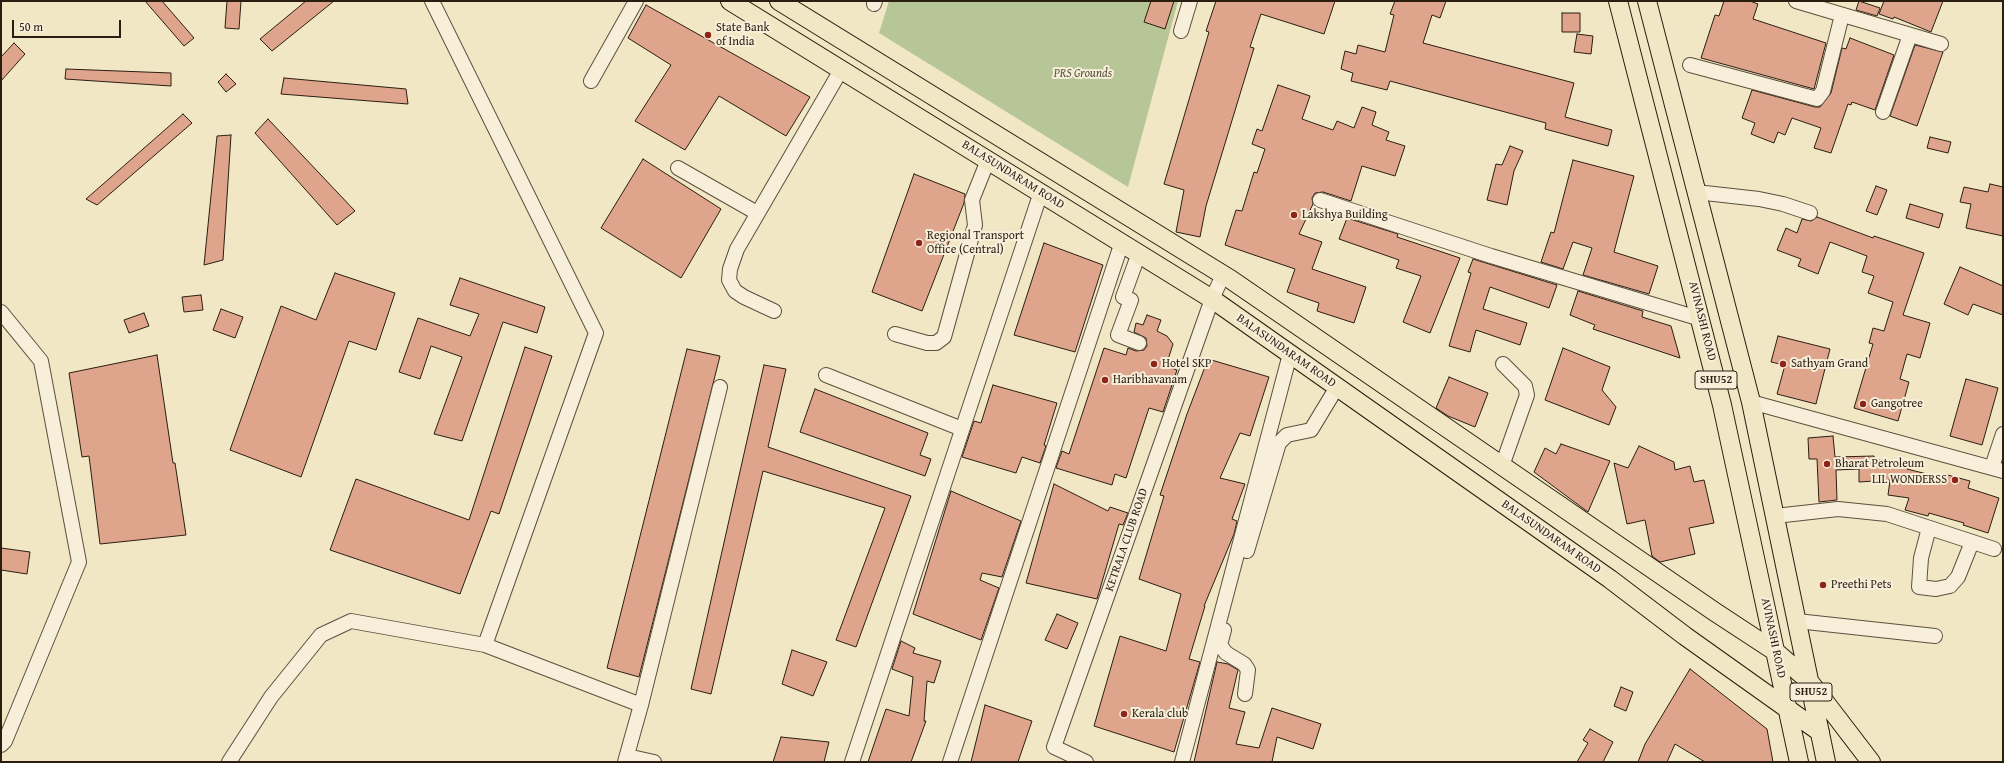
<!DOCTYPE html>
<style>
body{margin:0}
#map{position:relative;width:2004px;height:763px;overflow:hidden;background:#f2e7c5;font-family:"Gentium Book Plus",serif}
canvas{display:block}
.frame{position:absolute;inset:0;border:2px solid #2a1e11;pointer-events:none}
.scale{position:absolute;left:12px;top:20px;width:109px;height:18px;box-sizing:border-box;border:2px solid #2a1e11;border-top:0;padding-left:5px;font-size:12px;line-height:14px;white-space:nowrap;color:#2a1e11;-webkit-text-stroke:3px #f7efd9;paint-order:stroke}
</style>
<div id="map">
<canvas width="2004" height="763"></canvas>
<div class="frame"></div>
<div class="scale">50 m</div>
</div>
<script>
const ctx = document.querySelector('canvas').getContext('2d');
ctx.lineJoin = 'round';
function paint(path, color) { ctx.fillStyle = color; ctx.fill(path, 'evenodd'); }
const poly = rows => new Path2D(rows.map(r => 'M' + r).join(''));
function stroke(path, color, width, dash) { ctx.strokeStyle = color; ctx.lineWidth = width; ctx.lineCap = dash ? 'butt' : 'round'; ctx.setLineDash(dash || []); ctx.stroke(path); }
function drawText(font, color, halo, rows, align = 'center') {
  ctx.font = font + ' "Gentium Book Plus",serif'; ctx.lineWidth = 4; ctx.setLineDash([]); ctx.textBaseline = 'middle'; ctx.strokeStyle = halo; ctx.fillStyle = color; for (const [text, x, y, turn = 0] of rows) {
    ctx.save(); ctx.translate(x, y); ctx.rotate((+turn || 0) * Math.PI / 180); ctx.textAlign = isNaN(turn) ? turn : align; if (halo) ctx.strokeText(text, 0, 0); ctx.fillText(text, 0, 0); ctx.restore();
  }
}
const green = poly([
 [889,1,1178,1,1128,187,879,33]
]);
const building = poly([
 [145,1,162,1,194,38,184,46,145,1],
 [227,1,241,1,239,29,225,28,227,1],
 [306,1,334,1,272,51,260,39,306,1],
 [1151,1,1174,1,1165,29,1144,22,1151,1],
 [1216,1,1335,1,1324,34,1261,14,1250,47,1254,48,1206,206,1200,237,1176,232,1184,190,1164,184,1209,32,1206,31,1216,1],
 [1395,1,1446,1,1440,18,1432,15,1423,43,1574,83,1565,117,1612,130,1608,146,1545,129,1546,123,1390,81,1387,90,1351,81,1353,73,1341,69,1345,51,1356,54,1358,45,1385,52,1394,15,1390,14,1395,1],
 [1724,1,1750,1,1758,4,1753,19,1826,43,1814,89,1701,58,1715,15,1719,16,1724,1],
 [1859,1,1880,8,1877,16,1856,10,1859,1],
 [1884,1,1943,1,1931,32,1894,17,1893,19,1879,14,1884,1],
 [646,5,810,97,786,136,719,96,685,150,635,121,671,65,628,38,646,5],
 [1562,13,1580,13,1580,32,1562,32,1562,13],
 [1577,34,1593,36,1591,54,1574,52,1577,34],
 [1850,38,1894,55,1875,110,1852,102,1851,105,1848,104,1831,153,1814,148,1821,128,1792,118,1785,135,1778,132,1774,143,1751,134,1755,123,1742,118,1752,90,1815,107,1820,107,1831,93,1842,48,1846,49,1850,38],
 [14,43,25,54,1,81,1,57,14,43],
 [1915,45,1943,52,1917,126,1890,116,1915,45],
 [66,69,171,73,171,86,65,79,66,69],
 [226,74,236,84,226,92,218,82,226,74],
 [284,78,406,89,408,104,281,94,284,78],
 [1278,85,1310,96,1302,119,1333,130,1337,121,1354,128,1362,107,1376,112,1372,125,1389,132,1386,140,1405,146,1395,176,1362,166,1351,201,1323,192,1315,193,1312,198,1313,204,1299,234,1322,242,1312,269,1366,287,1354,323,1317,311,1319,303,1287,292,1295,269,1225,245,1236,210,1242,211,1254,172,1257,173,1265,149,1252,144,1257,129,1262,131,1278,85],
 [183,114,192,123,97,205,86,199,183,114],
 [268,119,355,211,337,225,255,133,268,119],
 [231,135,223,260,204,265,217,136,231,135],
 [1930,137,1951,142,1948,153,1927,148,1930,137],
 [1510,146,1523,151,1514,171,1507,205,1487,200,1496,164,1502,165,1510,146],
 [643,159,721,209,681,278,601,228,643,159],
 [1573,160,1634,176,1614,252,1658,266,1649,294,1583,275,1592,248,1573,242,1563,269,1541,262,1551,232,1554,233,1573,160],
 [914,174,965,194,964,203,922,311,872,292,914,174],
 [1990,184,2003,187,2003,236,1966,228,1971,204,1960,202,1964,187,1988,192,1990,184],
 [1876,186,1887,190,1877,215,1866,211,1876,186],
 [1910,204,1943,214,1939,228,1906,218,1910,204],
 [1817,217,1873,238,1874,236,1924,253,1903,315,1930,323,1920,358,1907,354,1900,379,1909,382,1898,421,1854,408,1873,344,1869,343,1873,328,1884,331,1893,302,1868,293,1874,276,1862,272,1867,256,1830,242,1818,274,1798,266,1801,259,1777,250,1786,228,1797,233,1802,219,1811,221,1817,217],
 [1347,218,1398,234,1397,237,1460,258,1430,333,1403,322,1421,276,1396,268,1399,260,1339,239,1347,218],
 [1044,243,1103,265,1075,352,1014,335,1044,243],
 [1473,259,1557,285,1549,308,1490,287,1483,309,1527,323,1520,345,1476,330,1470,352,1449,346,1471,273,1468,272,1473,259],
 [1960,267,2003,286,2003,315,1973,304,1968,315,1944,304,1960,267],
 [335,273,395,293,376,350,349,341,301,477,230,450,281,306,316,320,335,273],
 [460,278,545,307,537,333,503,322,462,441,434,434,462,357,431,346,420,379,399,372,418,318,470,336,479,314,450,305,460,278],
 [1578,291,1643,311,1642,317,1671,326,1680,358,1593,329,1595,325,1570,315,1578,291],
 [201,295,203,310,184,312,182,297,201,295],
 [221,309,243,317,235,338,213,330,221,309],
 [144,313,149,326,129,333,124,320,144,313],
 [1147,315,1161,320,1157,331,1167,336,1173,344,1166,366,1177,370,1163,412,1149,408,1126,478,1115,474,1112,485,1056,468,1062,451,1069,454,1104,348,1126,355,1128,348,1136,351,1144,350,1147,346,1146,338,1134,332,1136,323,1143,325,1147,315],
 [1778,336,1830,349,1816,404,1777,394,1785,365,1771,362,1778,336],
 [525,347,552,356,499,514,491,511,460,594,330,550,356,479,469,520,525,347],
 [1563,348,1610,367,1602,390,1616,407,1609,425,1545,400,1563,348],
 [687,349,720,356,639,677,607,668,687,349],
 [157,355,173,463,175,463,186,535,100,544,89,456,82,457,69,373,157,355],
 [1208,359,1269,377,1250,436,1240,433,1220,478,1245,484,1232,519,1237,521,1234,534,1204,606,1205,606,1189,659,1200,662,1174,752,1094,726,1120,636,1166,651,1181,594,1139,579,1164,496,1160,495,1187,414,1208,359],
 [764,365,786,369,768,447,911,496,856,647,836,640,885,508,763,471,711,694,691,689,764,365],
 [1449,377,1488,393,1475,427,1448,416,1436,408,1449,377],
 [1966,379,1998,388,1982,445,1950,436,1966,379],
 [993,385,1057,403,1044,445,1046,446,1040,463,1022,457,1016,473,962,457,974,421,981,423,993,385],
 [815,389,928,433,920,455,931,459,925,476,800,432,815,389],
 [1833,436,1835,457,1874,456,1875,459,1908,463,1907,469,1943,478,1944,474,1970,481,1968,488,1999,498,1988,533,1963,525,1964,523,1929,513,1928,516,1905,510,1909,498,1888,495,1890,480,1859,482,1859,469,1836,470,1837,500,1819,502,1817,459,1809,459,1808,438,1833,436],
 [1561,444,1610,461,1588,512,1534,472,1545,448,1556,454,1561,444],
 [1639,446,1674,462,1675,470,1690,466,1694,482,1704,480,1714,523,1689,528,1695,554,1660,562,1652,556,1645,520,1627,524,1614,463,1628,468,1639,446],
 [1054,484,1108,511,1110,507,1128,513,1123,525,1119,524,1097,599,1026,583,1054,484],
 [951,491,1021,521,1002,577,982,573,980,580,999,588,981,640,913,614,951,491],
 [1,548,30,552,27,574,1,570,1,548],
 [1057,614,1078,623,1067,649,1045,640,1057,614],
 [901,641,915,648,913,653,941,661,934,683,927,681,924,721,926,721,911,762,868,762,886,709,909,716,913,677,892,669,901,641],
 [792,650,827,662,813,696,782,684,792,650],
 [1217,662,1228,664,1238,670,1229,708,1245,712,1236,744,1259,748,1272,708,1321,724,1313,749,1277,737,1272,762,1194,762,1217,662],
 [1690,669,1767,729,1773,762,1705,762,1675,744,1667,762,1638,762,1645,744,1690,669],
 [1621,687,1633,692,1626,711,1614,706,1621,687],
 [985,705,1032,721,1018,762,971,762,985,705],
 [1590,729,1613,742,1603,762,1577,762,1588,743,1583,740,1590,729],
 [781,737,829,742,824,762,773,762,781,737]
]);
const minor = poly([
 [432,1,596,333,485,645],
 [1796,1,1941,44],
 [874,4,875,1],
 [1181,31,1190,1],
 [1690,65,1817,99,1823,91,1842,15],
 [591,81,636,1],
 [1883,112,1910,35],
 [678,168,757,213],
 [1696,192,1759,199,1783,204,1810,213],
 [1320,200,1491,256,1701,319],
 [1139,253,1123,297,1131,300,1118,335,1139,343],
 [774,311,744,297,735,291,729,280,730,269,737,249,841,70],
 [1,312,41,361,79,562,5,741,1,745],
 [895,334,927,343,936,343,944,337,975,225,972,200,988,160],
 [826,375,962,429],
 [1751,402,2003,471],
 [1502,466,1527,395,1525,386,1503,364],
 [1992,467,2003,434],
 [1775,516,1838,509,1887,514,1994,549],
 [1929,528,1921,558,1919,587,1936,589,1950,586,1958,577,1972,542],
 [1247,551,1279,443,1287,435,1311,430,1337,387],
 [1797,621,1935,636],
 [1224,630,1220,645,1226,653,1244,664,1248,670,1245,694],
 [641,705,720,387],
 [627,756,654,762],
 [229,762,271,697,321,635,351,621,485,645,641,705,625,762],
 [852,762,1041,192],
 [950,762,1122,242],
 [1086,762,1054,747,1212,299,1223,275],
 [1182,762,1290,354]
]);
const major = poly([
 [730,1,1212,299,1610,579,1685,636,1820,732],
 [779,1,1230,279,1715,612,1776,652,1809,681,1871,762],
 [1618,1,1722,405,1799,762],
 [1647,1,1751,402,1826,762]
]);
const markers = [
 [708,35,4,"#8f2418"],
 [1294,215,4,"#8f2418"],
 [919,243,4,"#8f2418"],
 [1154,364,4,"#8f2418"],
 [1783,364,4,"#8f2418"],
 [1105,380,4,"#8f2418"],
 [1863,404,4,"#8f2418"],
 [1827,464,4,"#8f2418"],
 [1955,480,4,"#8f2418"],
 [1823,585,4,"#8f2418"],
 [1124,714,4,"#8f2418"]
];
const shields = [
 [1716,380,42],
 [1811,692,42]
];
const shieldNames = [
 ["SHU52",1716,380],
 ["SHU52",1811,692]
];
const poiNames = [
 ["State Bank",716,28],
 ["of India",716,42],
 ["Lakshya Building",1302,215],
 ["Regional Transport",927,236],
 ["Office (Central)",927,250],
 ["Hotel SKP",1162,364],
 ["Sathyam Grand",1791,364],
 ["Haribhavanam",1113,380],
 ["Gangotree",1871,404],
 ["Bharat Petroleum",1835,464],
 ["LIL WONDERSS",1947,480,"right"],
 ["Preethi Pets",1831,585],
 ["Kerala club",1132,714]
];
const parkNames = [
 ["PRS Grounds",1083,74]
];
const streetNames = [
 ["BALASUNDARAM ROAD",1013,175,32],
 ["AVINASHI ROAD",1702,321,76],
 ["BALASUNDARAM ROAD",1286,351,35],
 ["BALASUNDARAM ROAD",1551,537,35],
 ["KETRALA CLUB ROAD",1127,540,-71],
 ["AVINASHI ROAD",1773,638,78]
];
paint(green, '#b7c697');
paint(building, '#dfa48c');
stroke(building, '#2a1e11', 1);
stroke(minor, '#5c503e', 16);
stroke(major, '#2a1e11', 20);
stroke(minor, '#f7efd9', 14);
stroke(major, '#f2e7c5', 18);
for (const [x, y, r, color] of markers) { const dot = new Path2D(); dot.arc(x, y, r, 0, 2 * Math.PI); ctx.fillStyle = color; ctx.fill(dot); stroke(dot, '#f7efd9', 1.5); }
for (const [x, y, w] of shields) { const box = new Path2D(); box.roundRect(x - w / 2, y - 9, w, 18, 3); ctx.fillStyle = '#f7efd9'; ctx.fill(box); stroke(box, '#2a1e11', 1); }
drawText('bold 11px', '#2a1e11', null, shieldNames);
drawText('12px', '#2a1e11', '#f7efd9', poiNames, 'left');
drawText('italic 12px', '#545039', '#f7efd9', parkNames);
drawText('12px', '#2a1e11', '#f7efd9', streetNames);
</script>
